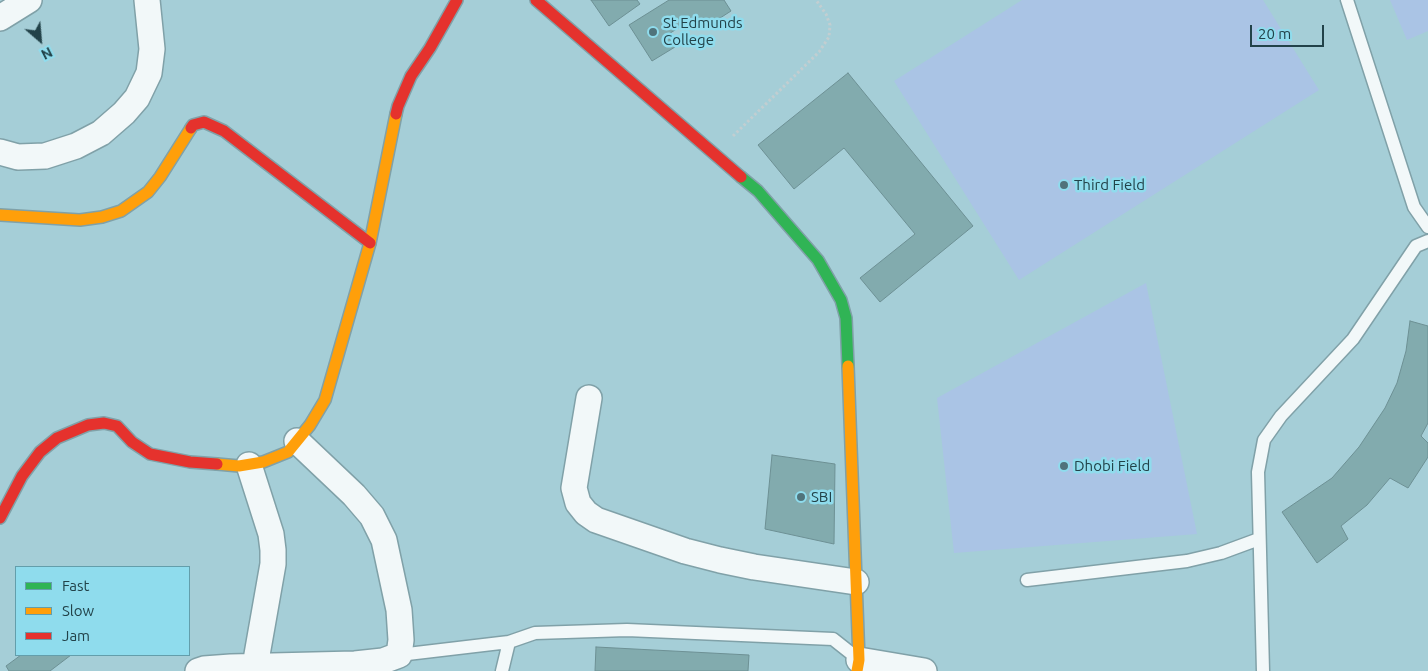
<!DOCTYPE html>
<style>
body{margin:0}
#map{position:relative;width:1428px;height:671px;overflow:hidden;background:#a5ced7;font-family:Ubuntu,sans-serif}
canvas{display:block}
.legend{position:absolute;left:15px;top:566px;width:175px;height:90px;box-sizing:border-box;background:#8fdced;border:1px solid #639eab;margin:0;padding:6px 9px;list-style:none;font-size:15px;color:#224249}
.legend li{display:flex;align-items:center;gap:10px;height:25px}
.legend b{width:25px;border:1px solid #639eab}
.north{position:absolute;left:15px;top:15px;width:50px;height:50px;-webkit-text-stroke:4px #8fdced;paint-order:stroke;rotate:153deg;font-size:14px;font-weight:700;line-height:20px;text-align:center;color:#224249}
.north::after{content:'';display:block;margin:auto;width:18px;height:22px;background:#224249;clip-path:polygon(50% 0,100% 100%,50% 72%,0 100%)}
.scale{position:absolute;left:1250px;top:25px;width:74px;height:22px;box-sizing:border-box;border:2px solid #224249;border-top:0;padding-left:6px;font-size:15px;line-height:18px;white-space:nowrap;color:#224249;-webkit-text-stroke:4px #8fdced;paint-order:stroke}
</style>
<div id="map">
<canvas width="1428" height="671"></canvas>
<ul class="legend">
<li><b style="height:6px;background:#30b455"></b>Fast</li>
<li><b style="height:6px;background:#ff9f0a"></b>Slow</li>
<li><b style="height:6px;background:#e5322d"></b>Jam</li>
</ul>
<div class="north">N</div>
<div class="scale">20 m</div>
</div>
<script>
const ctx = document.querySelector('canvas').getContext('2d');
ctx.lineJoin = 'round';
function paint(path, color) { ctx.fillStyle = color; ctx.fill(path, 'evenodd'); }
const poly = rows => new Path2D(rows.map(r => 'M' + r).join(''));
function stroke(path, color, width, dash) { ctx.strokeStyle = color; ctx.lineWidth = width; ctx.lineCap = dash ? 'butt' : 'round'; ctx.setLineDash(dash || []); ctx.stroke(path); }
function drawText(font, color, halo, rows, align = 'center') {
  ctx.font = font + ' Ubuntu,sans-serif'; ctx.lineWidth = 5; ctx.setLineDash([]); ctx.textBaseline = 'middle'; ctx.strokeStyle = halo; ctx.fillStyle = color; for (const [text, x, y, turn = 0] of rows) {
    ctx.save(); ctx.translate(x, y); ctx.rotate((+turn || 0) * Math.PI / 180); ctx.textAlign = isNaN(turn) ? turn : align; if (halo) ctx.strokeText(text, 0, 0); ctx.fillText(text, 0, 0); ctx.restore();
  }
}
const green = poly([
 [1022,0,1263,0,1319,90,1019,280,894,81],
 [1390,0,1428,0,1428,31,1407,40],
 [1146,283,1197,534,954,553,937,398]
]);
const building = poly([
 [591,0,637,0,640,4,609,26,591,0],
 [669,0,724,0,731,11,703,29,696,17,667,35,675,47,652,61,629,25,669,0],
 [848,73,973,226,880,302,860,278,915,234,844,148,794,189,758,145,848,73],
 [1410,321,1428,326,1428,423,1421,436,1428,443,1428,457,1408,488,1390,478,1367,505,1341,526,1348,539,1317,563,1282,512,1332,478,1359,447,1385,408,1397,383,1406,351,1410,321],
 [772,455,835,464,834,544,765,529,772,455],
 [596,647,749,655,748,671,595,671,596,647],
 [21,655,71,655,50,671,9,671,6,666,21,655]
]);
const path = poly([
 [733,136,819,52,829,37,830,25,826,14,816,0]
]);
const lane = poly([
 [1347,0,1414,207,1428,227],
 [1027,580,1187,561,1221,553,1259,539],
 [399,655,509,642],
 [502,671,509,642,535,633,627,630,833,639,857,658],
 [1263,671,1258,472,1264,440,1281,416,1353,339,1416,246,1428,241]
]);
const street = poly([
 [0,18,29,0],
 [0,152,18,157,45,156,76,146,101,133,124,113,137,98,149,73,152,49,147,0],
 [589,398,574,488,578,503,586,513,596,520,685,551,720,560,754,567,856,582],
 [249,465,271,534,273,550,273,564,255,666],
 [859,660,924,671],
 [198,671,204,669,231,667,355,664,383,661,399,655,401,640,399,610,384,540,372,516,354,495,297,441]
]);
const fast = poly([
 [741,177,758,191,818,260,841,300,846,318,848,366]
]);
const slow = poly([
 [0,215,80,220,102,217,121,211,148,192,160,177,191,128],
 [848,366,859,660,857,671],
 [217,464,239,466,263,462,288,452,310,425,325,400,370,243,396,114]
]);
const jam = poly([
 [536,0,741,177],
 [396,114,398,106,411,76,430,48,457,0],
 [191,128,193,125,204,122,224,131,370,243],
 [0,518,22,476,40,452,57,438,88,425,104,423,117,426,132,442,150,454,190,462,217,464]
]);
const markers = [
 [653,32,5,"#50737b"],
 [1064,185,5,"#50737b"],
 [1064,466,5,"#50737b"],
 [801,497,5,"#50737b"]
];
const poiNames = [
 ["St Edmunds",663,23],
 ["College",663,40],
 ["Third Field",1074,185],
 ["Dhobi Field",1074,466],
 ["SBI",811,497]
];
paint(green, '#aac4e5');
paint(building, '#82abae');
stroke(building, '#6d9094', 1);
stroke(lane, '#80a1a8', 15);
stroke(street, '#80a1a8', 28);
stroke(fast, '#80a1a8', 14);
stroke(slow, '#80a1a8', 14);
stroke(jam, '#80a1a8', 14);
stroke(path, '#c2ced1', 3, [2.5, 2.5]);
stroke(lane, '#f2f8f9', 12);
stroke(street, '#f2f8f9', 25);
stroke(fast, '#30b455', 11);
stroke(slow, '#ff9f0a', 11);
stroke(jam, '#e5322d', 11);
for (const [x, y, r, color] of markers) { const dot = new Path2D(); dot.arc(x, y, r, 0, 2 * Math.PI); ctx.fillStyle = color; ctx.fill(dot); stroke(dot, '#8fdced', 2); }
drawText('15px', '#224249', '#8fdced', poiNames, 'left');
</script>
